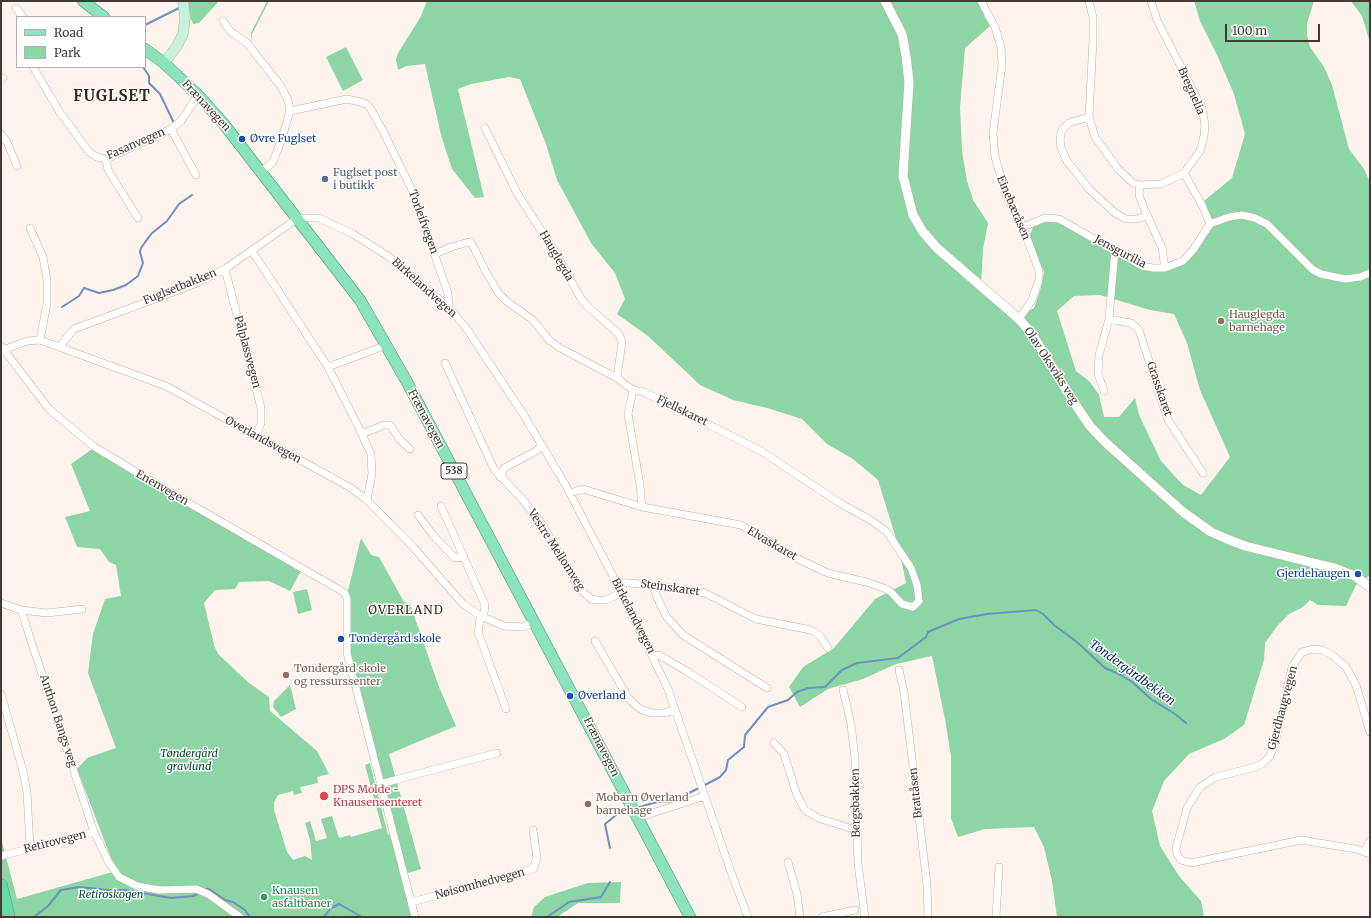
<!DOCTYPE html>
<meta charset="utf-8">
<style>
body{margin:0}
#map{position:relative;width:1371px;height:918px;overflow:hidden;background:#fef3ed;font-family:Merriweather,serif}
canvas{display:block}
.frame{position:absolute;inset:0;border:2px solid #443934;pointer-events:none}
.legend{position:absolute;left:16px;top:16px;width:130px;height:52px;box-sizing:border-box;background:#fff;border:1px solid #b4b0ae;margin:0;padding:5px 7px;list-style:none;font-size:12px;color:#443934}
.legend li{display:flex;align-items:center;gap:8px;height:20px}
.legend b{width:20px;border:1px solid #b4b0ae}
.scale{position:absolute;left:1225px;top:24px;width:95px;height:18px;box-sizing:border-box;border:2px solid #443934;border-top:0;padding-left:5px;font-size:12px;line-height:14px;white-space:nowrap;color:#443934;-webkit-text-stroke:3px #fff;paint-order:stroke}
</style>
<div id="map">
<canvas width="1371" height="918"></canvas>
<div class="frame"></div>
<ul class="legend">
<li><b style="height:5px;background:#8be3bb"></b>Road</li>
<li><b style="height:11px;background:#8cd5a5"></b>Park</li>
</ul>
<div class="scale">100 m</div>
</div>
<script>
const ctx = document.querySelector('canvas').getContext('2d');
ctx.lineJoin = 'round';
function paint(path, color) { ctx.fillStyle = color; ctx.fill(path, 'evenodd'); }
const poly = rows => new Path2D(rows.map(r => 'M' + r).join(''));
function stroke(path, color, width, dash) { ctx.strokeStyle = color; ctx.lineWidth = width; ctx.lineCap = dash ? 'butt' : 'round'; ctx.setLineDash(dash || []); ctx.stroke(path); }
function drawText(font, color, halo, rows, align = 'center') {
  ctx.font = font + ' Merriweather,serif'; ctx.lineWidth = 3; ctx.setLineDash([]); ctx.textBaseline = 'middle'; ctx.strokeStyle = halo; ctx.fillStyle = color; for (const [text, x, y, turn = 0] of rows) {
    ctx.save(); ctx.translate(x, y); ctx.rotate((+turn || 0) * Math.PI / 180); ctx.textAlign = isNaN(turn) ? turn : align; if (halo) ctx.strokeText(text, 0, 0); ctx.fillText(text, 0, 0); ctx.restore();
  }
}
const green = poly([
 [184,1,219,1,199,23,193,24],
 [267,1,269,1,252,34,252,44,251,33],
 [427,1,979,1,985,18,990,26,965,48,960,107,962,151,967,181,973,200,988,223,983,249,981,284,1019,317,1034,308,1040,291,1044,272,1029,238,1033,227,1039,222,1054,221,1063,224,1090,240,1151,267,1190,256,1207,225,1204,201,1232,178,1245,134,1234,94,1217,55,1200,21,1194,1,1314,1,1307,23,1307,36,1310,47,1324,67,1332,85,1349,149,1364,169,1370,182,1369,210,1370,577,1369,576,1356,585,1346,606,1318,605,1310,600,1303,607,1289,614,1278,625,1265,643,1264,660,1244,725,1224,739,1189,754,1164,781,1152,811,1160,846,1179,876,1201,901,1204,917,1057,917,1052,881,1044,847,1034,827,985,829,958,837,951,818,951,756,945,719,932,656,896,664,863,679,828,689,800,707,789,687,803,667,834,648,875,599,906,583,899,548,878,480,853,459,827,444,802,419,767,408,733,400,700,385,648,336,617,314,625,299,615,273,591,243,557,180,546,144,520,79,509,77,471,84,458,89,484,197,475,198,452,169,441,135,425,64,406,66,398,70,396,59,398,53,420,18],
 [1100,295,1150,310,1174,314,1187,343,1200,390,1230,457,1201,495,1183,485,1161,461,1139,415,1135,398,1119,417,1104,417,1099,395,1090,382,1076,371,1057,311,1074,296],
 [1351,1,1370,1,1370,43,1362,16],
 [346,47,363,80,343,91,326,57],
 [92,449,301,571,290,591,269,581,239,582,235,589,215,590,204,603,214,645,218,654,249,683,269,697,270,711,317,751,329,774,317,777,318,783,300,787,302,793,294,795,293,791,278,795,274,802,274,810,287,852,293,860,305,856,312,860,310,840,305,823,310,821,316,841,327,838,321,819,332,816,339,838,350,835,351,837,382,828,365,765,370,763,388,835,390,834,344,653,348,591,361,538,371,555,379,557,404,602,410,604,439,687,456,726,389,754,421,869,401,875,413,917,1,917,1,838,17,899,116,871,77,769,87,758,116,748,88,673,93,634,105,599,121,596,116,565,109,562,100,549,77,547,65,517,90,511,71,464],
 [307,589,312,610,298,614,293,592],
 [290,685,296,709,281,717,273,707,274,701],
 [621,882,620,903,578,903,557,917,531,917,534,907,545,897,588,883]
]);
const stream = poly([
 [145,25,181,7],
 [143,67,149,76,149,83,160,94,174,123],
 [62,307,79,296,84,288,99,293,113,290,126,285,138,276,143,263,140,252,141,248,151,234,167,221,179,204,192,195],
 [703,786,720,777,726,770,728,760,744,747,745,735,768,707,788,700,797,692,808,688,825,687,842,670,857,663,898,658,926,637,928,632,959,619,987,614,1036,610,1043,614,1054,625,1077,642,1105,668,1119,674,1132,682,1151,699,1175,714,1186,723],
 [636,808,657,802,671,802,699,788],
 [610,848,605,824,620,812,628,810],
 [205,889,209,889,225,900,233,902,245,910,250,917],
 [34,917,48,906,61,890,79,887,108,890,125,890,171,898,193,896,200,893],
 [324,917,331,908,339,904,362,917],
 [547,917,569,902,601,897,610,882]
]);
const minor = poly([
 [981,1,995,27,1001,47,1002,65,993,133,995,157,1007,197,1023,227,1039,271,1039,280,1032,300,1019,319],
 [1089,1,1093,18,1093,40,1089,117],
 [1151,1,1157,20,1202,108,1205,125,1204,136,1200,151,1184,173,1202,205,1210,224],
 [16,8,23,17],
 [223,21,231,32,247,43,257,56,280,85,288,100,290,111,282,138,273,162,262,171],
 [33,67,59,111,89,152,97,157,106,159,171,129,181,121,198,95],
 [1,80,3,78],
 [290,111,347,99,364,103,369,106,383,131,412,190,448,293,449,308],
 [485,128,517,193,554,250,580,297,587,306,619,334,622,342,617,378],
 [171,129,196,175],
 [1,134,7,142,17,166],
 [106,159,108,170,138,218],
 [1140,185,1133,183,1118,169,1095,137,1089,117,1069,123,1062,130,1060,139,1061,148,1067,161,1090,190,1115,213,1126,219,1137,219,1146,216],
 [1023,227,1045,218,1059,219,1142,266,1153,268,1165,268,1183,261,1193,250,1210,224,1229,217,1242,215,1255,218,1267,224,1313,270,1321,274,1345,279,1360,277,1370,273],
 [30,228,43,257,47,280,47,304,40,340],
 [252,251,328,367,359,428,371,454,372,474,367,500],
 [435,254,451,247,469,242,472,244,487,274,500,295,509,303,533,320,549,340,560,348,617,378,633,390,644,392,761,451,843,505,869,519,887,532,911,568,917,585,919,601,913,607,902,604,891,592,886,589,870,583,828,573,802,561,741,525,642,507,583,489,570,493],
 [1165,268,1162,248,1144,208,1139,195,1140,185,1161,184,1184,173],
 [225,269,261,408,261,423,256,436],
 [1109,319,1131,323,1139,330,1168,420,1203,473],
 [1,346,49,409,93,446,161,487,345,593,347,599,347,653,415,917],
 [59,347,74,329,197,283,225,269,298,218,319,218,353,234,388,256,449,308,467,329,525,417,565,484,616,582,668,689,732,875,748,917],
 [3,350,27,341,40,340,166,386,351,488,367,500,414,548,463,604,481,616,504,626,524,627,534,622],
 [445,363,494,469,523,500,544,527,579,588,591,599,598,600,606,600,621,593],
 [328,367,387,345],
 [633,390,628,414,640,485,642,507],
 [1104,391,1098,374,1099,355,1109,319,1115,250],
 [362,434,384,425,390,425,400,440,410,449],
 [500,477,504,468,536,451,542,445],
 [441,506,485,605,484,613,480,619,478,632,506,709],
 [418,515,433,535,455,558,464,557],
 [616,582,653,585,705,593,756,619,811,630,820,636,828,648],
 [653,585,656,595,666,616,683,635,767,688],
 [1,603,21,610,47,613,82,609],
 [21,610,94,832],
 [595,641,629,699,640,709,652,713,663,713,675,710],
 [653,656,659,655,688,672,742,707],
 [899,670,904,692,927,884,928,917],
 [843,690,851,724,855,759,858,864,865,917],
 [1,694,23,771,27,792,30,848],
 [1370,732,1356,685,1346,667,1332,655,1322,650,1314,649,1302,652,1292,667,1275,743,1270,756,1263,763,1255,767,1216,777,1200,787,1187,808,1176,848,1177,854,1181,860,1191,863,1301,840,1356,849,1370,854],
 [774,743,784,754,797,795,805,810,818,818,856,830],
 [380,784,497,753],
 [637,818,705,796],
 [1364,852,1370,841],
 [1,856,94,832,108,861,119,877,137,886,159,890,196,889,208,894,240,917],
 [788,862,797,894,800,917],
 [412,902,533,869,537,858,533,830],
 [822,917,855,910],
 [996,917,999,867]
]);
const tertiary = poly([
 [885,1,902,34,906,56,909,82,903,176,913,215,923,232,937,248,1019,319,1032,334,1073,401,1090,426,1105,442,1183,512,1211,532,1227,539,1245,546,1334,568,1355,576,1370,587]
]);
const secondary = poly([
 [164,63,177,46,183,34,185,18,183,1]
]);
const primary = poly([
 [83,1,104,17],
 [145,49,164,63,198,95,223,123,360,300,407,382,690,917]
]);
const trunk = poly([
 [1,885,9,917]
]);
const markers = [
 [242,139,4,"#1a4fb4"],
 [325,179,4,"#5c6f8a"],
 [1221,321,4,"#8d6e63"],
 [1358,574,4,"#1a4fb4"],
 [341,639,4,"#1a4fb4"],
 [286,675,4,"#8d6e63"],
 [570,696,4,"#1a4fb4"],
 [324,796,5,"#e0444e"],
 [588,804,4,"#8d6e63"],
 [264,897,4,"#2e9e5b"]
];
const shields = [
 [454,471,26]
];
const shieldNames = [
 ["538",454,471]
];
const streetNames = [
 ["Bregnelia",1191,91,66],
 ["Frænavegen",206,106,47],
 ["Fasanvegen",136,144,-24],
 ["Einebæråsen",1013,208,67],
 ["Torleifvegen",423,222,70],
 ["Jensgurilia",1120,252,28],
 ["Hauglegda",556,256,60],
 ["Fuglsetbakken",180,287,-22],
 ["Birkelandvegen",424,288,42],
 ["Pålplassvegen",247,352,75],
 ["Olav Oksviks veg",1051,366,57],
 ["Grasskaret",1159,389,71],
 ["Fjellskaret",682,411,26],
 ["Frænavegen",426,419,62],
 ["Øverlandsvegen",263,440,29],
 ["Enenvegen",162,488,30],
 ["Elvaskaret",772,544,30],
 ["Vestre Mellomveg",556,550,57],
 ["Steinskaret",670,588,8],
 ["Birkelandvegen",633,616,63],
 ["Gjerdhaugvegen",1283,708,-75],
 ["Anthon Bangs veg",58,721,72],
 ["Frænavegen",601,747,63],
 ["Brattåsen",916,793,-96],
 ["Bergsbakken",856,803,-91],
 ["Retirovegen",55,842,-14],
 ["Nøisomhedvegen",480,884,-15]
];
const transitNames = [
 ["Øvre Fuglset",250,139],
 ["Gjerdehaugen",1350,574,"right"],
 ["Tøndergård skole",349,639],
 ["Øverland",578,696]
];
const serviceNames = [
 ["Fuglset post",333,173],
 ["i butikk",333,186]
];
const educationNames = [
 ["Hauglegda",1229,315],
 ["barnehage",1229,328],
 ["Tøndergård skole",294,669],
 ["og ressurssenter",294,682],
 ["Mobarn Øverland",596,798],
 ["barnehage",596,811]
];
const parkNames = [
 ["Tøndergård",189,754],
 ["gravlund",189,767],
 ["Retiroskogen",111,895]
];
const healthNames = [
 ["DPS Molde -",333,790],
 ["Knausensenteret",333,803]
];
const leisureNames = [
 ["Knausen",272,891],
 ["asfaltbaner",272,904]
];
const neighbourhoodNames = [
 ["ØVERLAND",406,611]
];
const waterNames = [
 ["Tøndergårdbekken",1132,673,36]
];
const districtNames = [
 ["FUGLSET",112,97]
];
paint(green, '#8cd5a5');
stroke(stream, '#6d90c1', 2);
stroke(minor, '#c7ada0', 8);
stroke(tertiary, '#c7ada0', 10);
stroke(secondary, '#c7ada0', 11);
stroke(primary, '#3f9b6e', 12);
stroke(trunk, '#3f9b6e', 13);
stroke(minor, '#fff', 7);
stroke(tertiary, '#fff', 9);
stroke(secondary, '#c5f1dd', 10);
stroke(primary, '#8be3bb', 11);
stroke(trunk, '#64daa4', 12);
for (const [x, y, r, color] of markers) { const dot = new Path2D(); dot.arc(x, y, r, 0, 2 * Math.PI); ctx.fillStyle = color; ctx.fill(dot); stroke(dot, '#fff', 1.5); }
for (const [x, y, w] of shields) { const box = new Path2D(); box.roundRect(x - w / 2, y - 8, w, 16, 3); ctx.fillStyle = '#fff'; ctx.fill(box); stroke(box, '#443934', 1); }
drawText('bold 10px', '#443934', null, shieldNames);
drawText('11px', '#443934', '#fff', streetNames);
drawText('11px', '#164399', '#fff', transitNames, 'left');
drawText('11px', '#4e5e75', '#fff', serviceNames, 'left');
drawText('11px', '#785e54', '#fff', educationNames, 'left');
drawText('italic 11px', '#034d29', '#fff', parkNames);
drawText('11px', '#be3a42', '#fff', healthNames, 'left');
drawText('11px', '#27864d', '#fff', leisureNames, 'left');
ctx.letterSpacing = '1px';
drawText('12px', '#38241a', '#fff', neighbourhoodNames);
ctx.letterSpacing = '0px';
drawText('italic 12px', '#062a57', '#fff', waterNames);
ctx.letterSpacing = '1px';
drawText('bold 15px', '#38241a', '#fff', districtNames);
ctx.letterSpacing = '0px';
</script>
